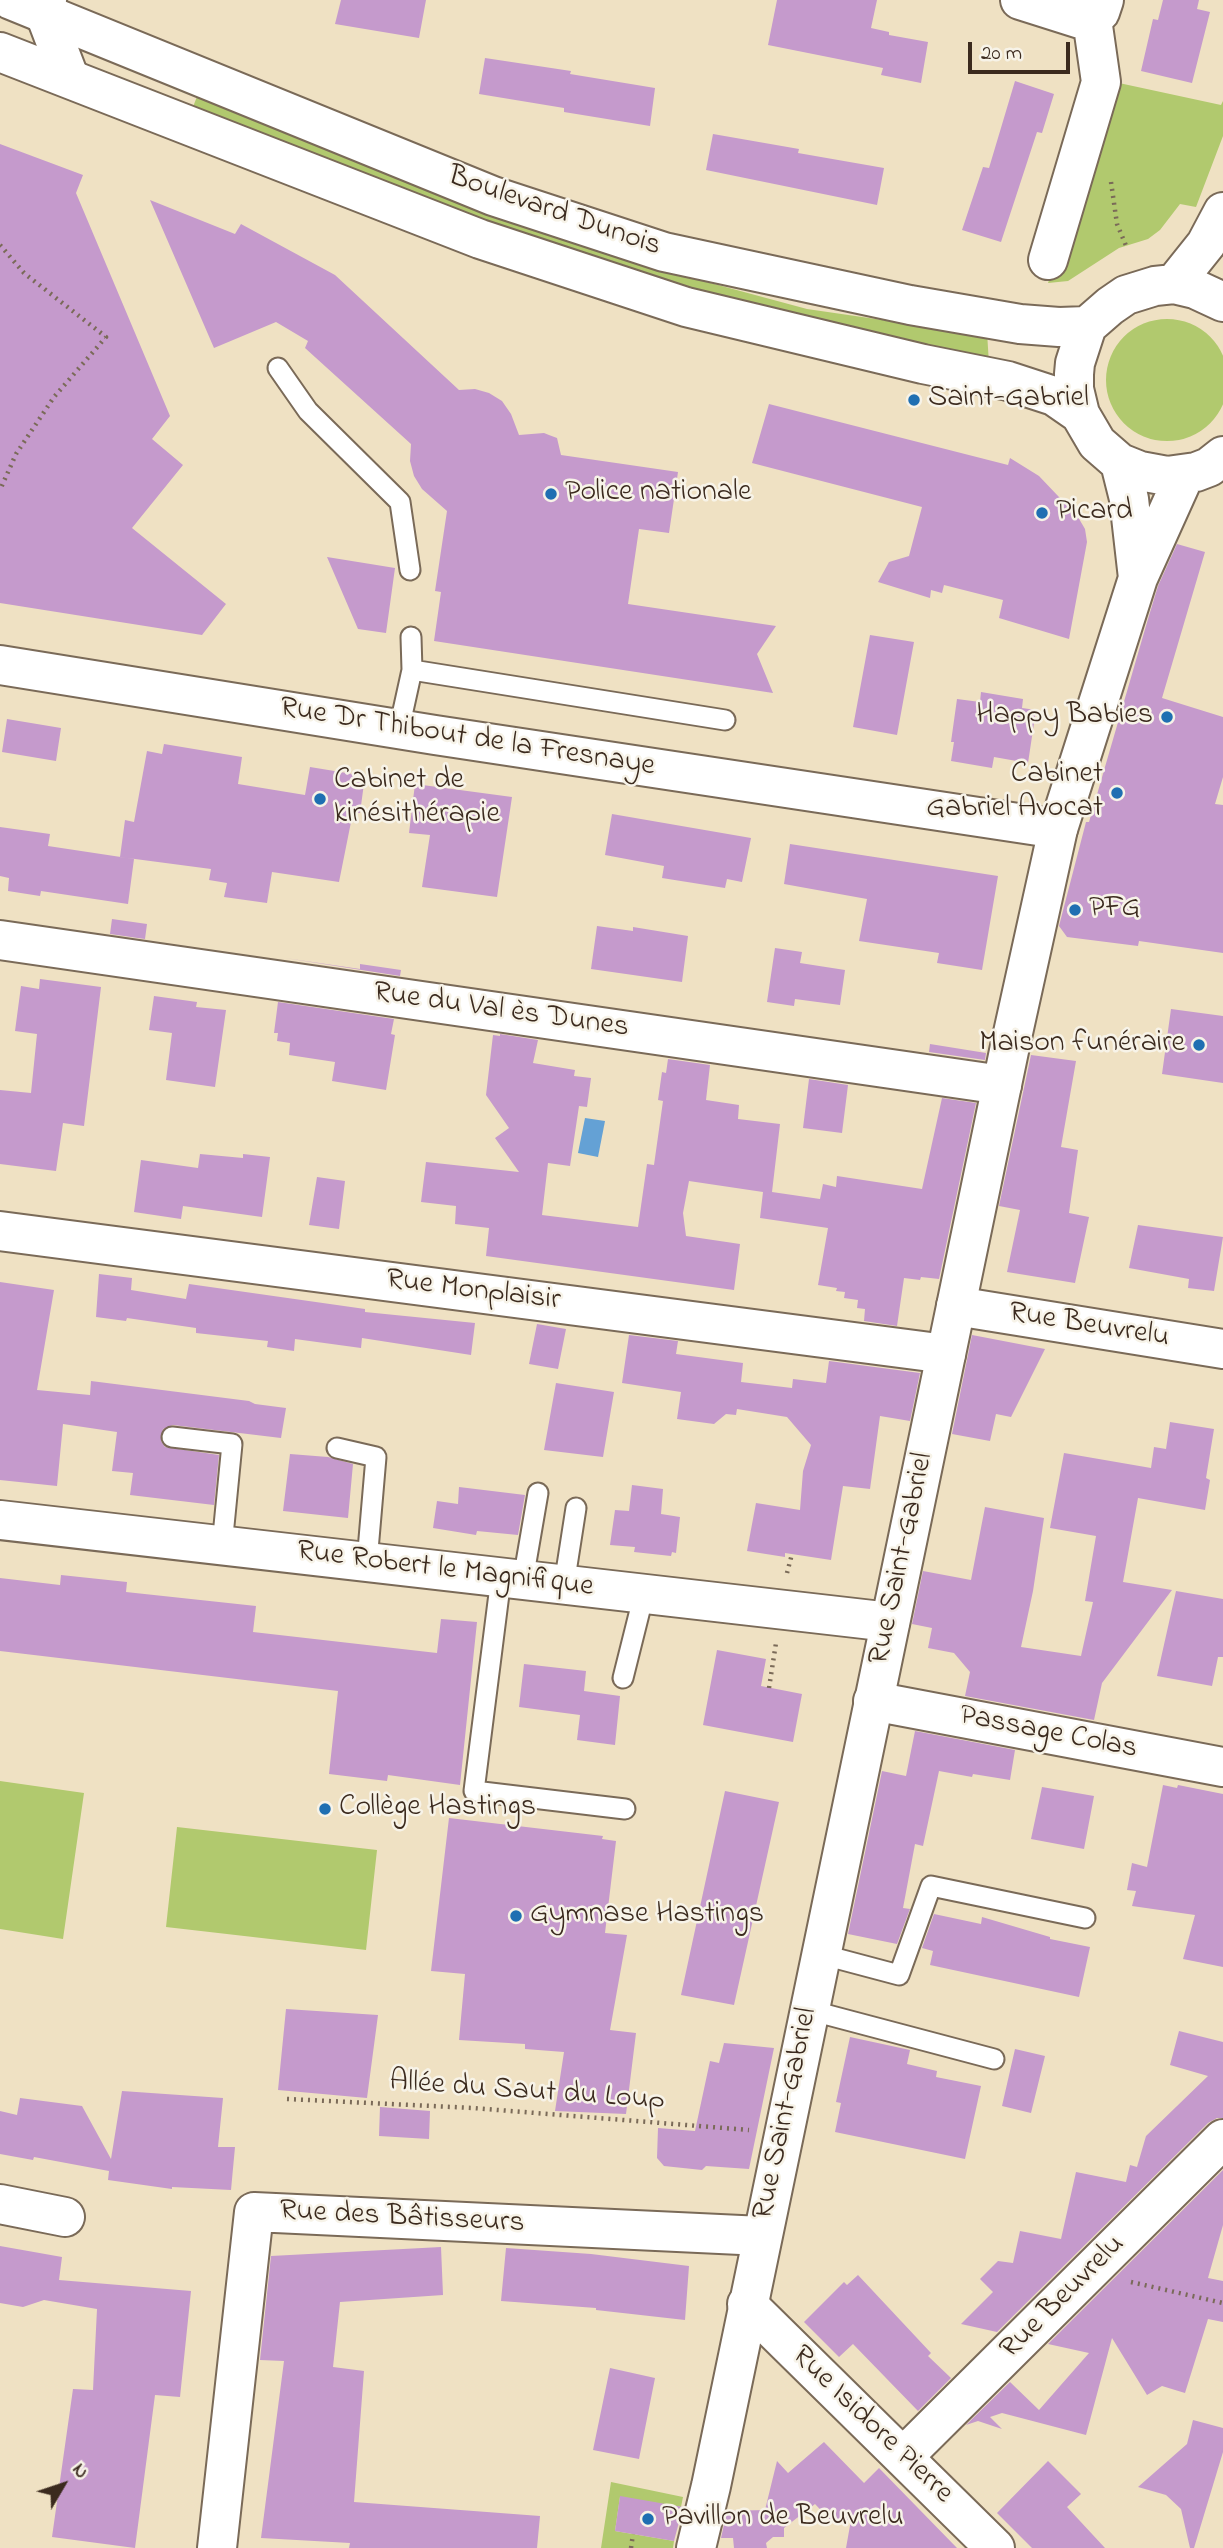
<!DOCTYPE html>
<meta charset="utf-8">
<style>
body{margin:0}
#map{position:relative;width:1223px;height:2548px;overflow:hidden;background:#efe1c3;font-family:"Indie Flower",sans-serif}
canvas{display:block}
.north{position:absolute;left:28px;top:2450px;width:70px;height:70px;-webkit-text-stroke:5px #f7f3e8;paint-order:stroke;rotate:51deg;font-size:19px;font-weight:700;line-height:28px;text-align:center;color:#3b2a1e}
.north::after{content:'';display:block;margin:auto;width:24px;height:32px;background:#3b2a1e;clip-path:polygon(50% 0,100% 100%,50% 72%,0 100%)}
.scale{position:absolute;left:968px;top:42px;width:102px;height:32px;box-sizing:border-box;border:4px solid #3b2a1e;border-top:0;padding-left:9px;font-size:21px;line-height:24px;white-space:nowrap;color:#3b2a1e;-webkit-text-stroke:5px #f7f3e8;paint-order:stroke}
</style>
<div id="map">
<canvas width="1223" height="2548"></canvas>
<div class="north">N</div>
<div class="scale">20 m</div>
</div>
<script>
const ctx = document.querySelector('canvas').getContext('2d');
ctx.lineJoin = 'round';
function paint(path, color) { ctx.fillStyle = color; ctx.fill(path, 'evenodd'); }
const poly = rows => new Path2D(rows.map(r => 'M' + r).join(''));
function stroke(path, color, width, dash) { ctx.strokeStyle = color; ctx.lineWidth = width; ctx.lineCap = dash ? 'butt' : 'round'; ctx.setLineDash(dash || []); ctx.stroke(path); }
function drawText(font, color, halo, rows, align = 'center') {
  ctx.font = font + ' "Indie Flower",sans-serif'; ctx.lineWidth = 5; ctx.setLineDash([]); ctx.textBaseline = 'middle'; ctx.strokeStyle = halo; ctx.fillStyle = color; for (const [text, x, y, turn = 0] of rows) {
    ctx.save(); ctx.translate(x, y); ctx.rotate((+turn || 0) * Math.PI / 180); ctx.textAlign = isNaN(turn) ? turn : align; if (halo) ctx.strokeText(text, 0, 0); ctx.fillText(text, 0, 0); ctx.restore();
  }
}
const green = poly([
 [1119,83,1221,105,1223,101,1223,136,1196,207,1180,204,1160,230,1148,239,1119,248,1068,281,1048,283],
 [198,94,681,275,807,309,924,326,987,332,989,364,860,336,567,255,191,112],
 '1106 380a61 61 0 1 1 122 0a61 61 0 1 1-122 0Z',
 [0,1781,84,1793,63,1939,0,1929],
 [177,1827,377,1850,366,1950,166,1927],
 [611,2482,683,2497,681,2507,620,2497,615,2531,674,2541,673,2548,601,2548]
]);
const water = poly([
 [585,1118,605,1121,598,1157,578,1153]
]);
const building = poly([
 [341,0,426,0,419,38,335,24],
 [777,0,877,0,871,28,889,32,889,35,928,42,921,83,881,75,883,68,768,45],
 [1163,0,1199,0,1197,9,1210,12,1192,83,1141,71,1153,19,1158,20],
 [485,58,571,71,570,74,655,88,650,126,564,112,564,108,479,94],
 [1015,81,1054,94,1042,133,1037,132,1001,242,962,230,983,167,989,168],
 [713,134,799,149,798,153,884,168,877,205,706,170],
 [0,144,83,175,76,193,170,416,152,439,183,465,132,528,226,604,202,635,0,603],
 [150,200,235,234,241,224,335,275,459,390,475,389,489,393,502,401,511,414,519,435,544,433,549,435,557,438,561,455,678,472,669,533,639,529,628,604,776,626,757,654,773,693,434,641,441,592,435,591,447,511,422,489,414,476,410,461,411,444,305,348,308,341,276,322,214,348],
 [769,404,1008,465,1010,458,1039,476,1078,517,1085,529,1087,542,1069,639,999,618,1003,600,944,585,942,593,931,590,930,598,878,582,889,562,909,556,922,507,752,463],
 [1177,544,1205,552,1162,698,1223,717,1223,777,1215,804,1223,805,1223,953,1139,941,1138,946,1067,937,1059,926,1086,822,1089,822,1148,619,1158,586],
 [327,557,395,568,386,633,358,629],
 [870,635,914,642,897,735,853,727],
 [981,692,1023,699,1022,708,1036,710,1028,763,994,757,992,768,951,761,954,742,951,742,957,699,980,702],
 [7,719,61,728,56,761,2,752],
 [164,744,242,757,238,784,305,795,310,767,365,776,360,813,353,812,339,882,272,872,267,903,224,897,227,883,209,880,211,869,120,857,125,820,134,822,147,751,162,754],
 [415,784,512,797,497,897,422,887,430,835,409,833],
 [612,814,751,838,742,882,727,879,725,888,662,878,664,866,605,855],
 [0,827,50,834,48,846,134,859,128,904,41,891,40,896,8,891,9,878,0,876],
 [790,844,998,876,982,970,937,963,939,953,859,941,867,899,784,884],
 [112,919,147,924,145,939,110,934],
 [597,926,633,931,633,927,688,936,682,982,591,969],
 [775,948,802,952,800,963,845,970,840,1005,795,999,794,1006,767,1002],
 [285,958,360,969,360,964,401,970,400,976],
 [40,979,101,987,84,1126,63,1123,56,1171,0,1164,0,1090,31,1093,37,1034,15,1031,21,986,39,989],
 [154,996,197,1002,196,1007,226,1010,215,1087,166,1080,172,1033,149,1030],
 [278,1002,394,1019,391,1034,395,1035,386,1090,332,1081,335,1062,289,1055,290,1043,277,1041,278,1033,274,1033],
 [1171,1009,1223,1016,1223,1083,1162,1074],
 [500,1034,538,1040,533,1063,575,1070,574,1076,591,1078,587,1107,579,1106,570,1166,548,1163,542,1215,638,1227,647,1164,654,1165,663,1101,658,1100,662,1072,666,1073,668,1059,710,1065,706,1100,739,1105,738,1119,780,1124,772,1192,820,1199,823,1184,836,1187,837,1176,922,1189,942,1098,976,1103,939,1279,921,1277,920,1280,904,1278,897,1326,864,1321,865,1309,857,1308,858,1300,844,1298,845,1292,836,1291,837,1288,818,1285,828,1228,760,1218,763,1192,689,1181,683,1213,686,1236,740,1244,734,1290,486,1256,489,1228,455,1224,456,1206,421,1202,426,1162,519,1172,495,1138,509,1128,486,1095,493,1035,500,1036],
 [930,1044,986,1053,985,1060,929,1052],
 [1031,1055,1076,1061,1061,1147,1078,1150,1069,1213,1089,1217,1075,1283,1007,1272,1020,1210,999,1206],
 [809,1079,848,1085,842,1133,803,1128],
 [200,1154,243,1158,243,1154,270,1157,262,1217,183,1206,181,1219,134,1212,141,1160,198,1168],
 [317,1177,345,1181,339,1229,309,1225],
 [1138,1225,1223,1237,1214,1291,1188,1288,1189,1279,1129,1268],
 [99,1274,132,1278,131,1290,186,1299,189,1284,365,1309,365,1312,475,1323,471,1355,362,1338,361,1348,295,1339,294,1351,267,1347,268,1341,196,1333,196,1328,127,1318,126,1321,96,1317],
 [0,1282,54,1290,37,1390,90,1395,91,1381,249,1401,255,1404,286,1408,281,1438,173,1425,163,1429,161,1441,165,1447,219,1455,214,1505,130,1495,133,1473,112,1471,117,1432,63,1424,57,1486,0,1480],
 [537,1324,566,1329,558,1369,529,1364],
 [629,1335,678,1341,676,1354,743,1363,741,1382,792,1388,793,1379,826,1383,829,1361,920,1373,910,1421,880,1416,870,1489,843,1486,831,1560,785,1553,785,1557,747,1551,756,1503,800,1510,803,1471,811,1445,787,1417,737,1409,736,1415,726,1414,714,1424,677,1419,681,1392,622,1383],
 [972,1335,1045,1349,1011,1417,996,1414,990,1441,952,1434],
 [556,1383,614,1392,603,1457,544,1450],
 [1170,1422,1214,1429,1206,1478,1210,1480,1205,1510,1138,1498,1123,1582,1172,1590,1102,1683,1094,1720,965,1696,970,1672,954,1653,928,1648,932,1628,912,1624,923,1571,971,1580,985,1507,1044,1518,1033,1591,1021,1647,1081,1656,1093,1602,1085,1601,1096,1536,1050,1528,1064,1453,1151,1468,1154,1447,1166,1449],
 [290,1454,328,1457,353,1464,348,1518,283,1511],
 [632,1485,663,1489,661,1514,680,1517,676,1553,672,1552,671,1556,634,1552,635,1547,610,1545,615,1510,629,1511],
 [459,1487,525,1495,518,1535,477,1531,476,1535,433,1528,437,1501,458,1504],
 [61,1575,127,1582,126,1592,256,1606,253,1632,437,1653,441,1619,477,1622,460,1785,388,1775,387,1781,329,1774,338,1691,0,1651,0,1578,60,1585],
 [1176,1591,1223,1599,1223,1657,1218,1657,1212,1686,1157,1676],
 [717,1650,766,1659,761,1686,802,1694,793,1742,703,1725],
 [524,1664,586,1671,584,1691,620,1696,615,1745,577,1740,580,1715,519,1707],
 [915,1731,1015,1750,1010,1780,973,1774,972,1777,939,1771,923,1846,915,1844,903,1908,910,1909,897,1944,848,1934,882,1771,906,1776],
 [1163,1785,1177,1788,1178,1785,1223,1794,1223,1967,1183,1959,1195,1915,1132,1906,1136,1891,1127,1890,1132,1863,1147,1867],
 [1042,1787,1094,1796,1084,1849,1031,1839],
 [725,1791,779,1802,734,2005,681,1995],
 [449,1818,603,1836,602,1839,616,1841,605,1933,627,1935,610,2030,636,2033,626,2114,555,2111,564,2052,525,2049,525,2044,459,2040,465,1974,431,1971],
 [934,1914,981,1924,982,1917,1050,1937,1050,1939,1090,1947,1079,1997,930,1965,933,1951,922,1948],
 [286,2009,378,2015,367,2098,278,2090],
 [1179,2031,1223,2042,1223,2118,1217,2118,1208,2123,997,2332,961,2324,993,2292,980,2279,998,2261,1013,2263,1020,2231,1061,2239,1076,2172,1126,2182,1130,2165,1137,2167,1146,2136,1208,2076,1170,2065],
 [850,2037,910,2050,907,2064,937,2071,936,2077,981,2086,965,2159,835,2132,841,2103,836,2102],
 [724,2043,774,2048,749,2169,706,2166,702,2170,664,2166,657,2158,658,2128,695,2131,710,2061,719,2063],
 [1015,2049,1045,2056,1031,2113,1002,2106],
 [122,2091,223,2098,218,2147,235,2147,231,2190,172,2187,172,2189,108,2180,109,2171,34,2157,33,2160,0,2154,0,2111,17,2115,20,2098,82,2106,111,2159],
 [380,2107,430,2111,429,2139,379,2136],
 [1223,2170,1223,2225,1208,2278,1223,2281,1223,2322,1208,2319,1185,2393,1162,2386,1147,2395,1112,2338,1086,2435,1002,2413,990,2417,1002,2429,978,2421,966,2425,1010,2382,1039,2410,1089,2353,1048,2344],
 [0,2246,62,2257,59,2280,191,2291,180,2397,155,2395,135,2548,52,2537,73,2389,93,2390,97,2309,44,2300,23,2307,0,2303],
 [441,2247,443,2295,340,2302,333,2367,364,2371,354,2502,540,2516,537,2548,349,2548,350,2543,261,2538,284,2361,260,2360,271,2256],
 [506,2248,591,2254,689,2266,685,2320,596,2310,596,2308,501,2301],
 [858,2275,931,2353,928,2356,951,2378,918,2411,853,2344,839,2357,804,2322,844,2282,847,2285],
 [610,2368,655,2378,639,2459,593,2450],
 [1193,2420,1223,2428,1223,2452,1194,2548,1190,2548,1181,2509,1166,2495,1138,2487,1187,2444],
 [824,2442,864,2483,879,2468,957,2548,846,2548,851,2520,831,2521,815,2504,784,2528,784,2537,773,2537,766,2543,767,2548,734,2548,733,2538,721,2538,727,2511,765,2510,777,2461,788,2473],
 [1048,2461,1081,2494,1067,2507,1105,2548,1032,2548,997,2513],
 [620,2496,683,2507,674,2541,615,2531]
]);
const path = poly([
 [1111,182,1117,224,1127,248],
 [0,245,24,273,106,337,54,397,16,454,0,490],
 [787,1573,792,1554],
 [769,1688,776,1643],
 [287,2099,473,2108,749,2130],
 [1131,2282,1223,2303],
 [631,2548,633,2534]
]);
const lane = poly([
 [278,368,308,411,400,502,410,570],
 [411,637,412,670],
 [399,729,412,670,725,720],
 [172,1437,232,1444,222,1546],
 [337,1448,376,1457,367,1562],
 [501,1578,474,1791,625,1809],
 [523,1580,538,1493],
 [564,1585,576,1508],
 [623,1678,644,1594],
 [820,1954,899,1975,931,1886,1085,1918],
 [809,2010,994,2059]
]);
const street = poly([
 [47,0,45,14,69,77],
 [1020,0,1080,19,1092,19,1100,12,1104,0],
 [1048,260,1101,82,1092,19],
 [0,665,435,735,1058,829],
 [0,940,1002,1085],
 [0,1231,946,1354],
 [956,1306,1223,1349],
 [0,1520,890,1622],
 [873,1701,1223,1767],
 [0,2204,65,2217],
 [747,2304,995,2548],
 [904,2456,1223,2139],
 [217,2548,254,2212,762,2236]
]);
const secondary = poly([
 [11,0,493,196,664,252,910,305,1020,324,1059,327,1087,326],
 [0,52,480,239,686,307,923,364,1008,381,1054,396,1080,414],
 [1174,284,1206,244,1223,212],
 [1223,302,1195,289,1174,284,1155,286,1126,295,1110,306,1087,326,1075,363,1074,374,1074,389,1080,414,1097,443,1120,463,1140,471,1167,476,1196,472,1209,467,1223,456],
 [1120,463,1129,499,1138,578],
 [696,2548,711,2486,1009,1051,1058,829,1138,578,1185,474]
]);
const markers = [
 [914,400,7,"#1f6fb2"],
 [551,494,7,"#1f6fb2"],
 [1042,513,7,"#1f6fb2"],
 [1167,717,7,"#1f6fb2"],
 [1117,793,7,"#1f6fb2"],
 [320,799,7,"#1f6fb2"],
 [1075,910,7,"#1f6fb2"],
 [1199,1045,7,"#1f6fb2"],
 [325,1809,7,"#1f6fb2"],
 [516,1916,7,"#1f6fb2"],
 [648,2519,7,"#1f6fb2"]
];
const streetNames = [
 ["Boulevard Dunois",554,213,19],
 ["Rue Dr Thibout de la Fresnaye",467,739,9],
 ["Rue du Val ès Dunes",501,1012,8],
 ["Rue Monplaisir",473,1292,7],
 ["Rue Beuvrelu",1089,1327,9],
 ["Rue Saint-Gabriel",903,1559,-78],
 ["Rue Robert le Magnifique",445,1571,7],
 ["Passage Colas",1048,1734,11],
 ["Allée du Saut du Loup",527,2093,4],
 ["Rue Saint-Gabriel",787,2114,-78],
 ["Rue des Bâtisseurs",402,2219,3],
 ["Rue Beuvrelu",1064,2298,-45],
 ["Rue Isidore Pierre",871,2426,44]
];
const poiNames = [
 ["Saint-Gabriel",928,400],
 ["Police nationale",565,494],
 ["Picard",1056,513],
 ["Happy Babies",1153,717,"right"],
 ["Cabinet",1103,776,"right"],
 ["Gabriel Avocat",1103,810,"right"],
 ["Cabinet de",334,782],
 ["kinésithérapie",334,816],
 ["PFG",1089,910],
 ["Maison funéraire",1185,1045,"right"],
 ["Collège Hastings",339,1809],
 ["Gymnase Hastings",530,1916],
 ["Pavillon de Beuvrelu",662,2519]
];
paint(green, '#b1c96e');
paint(water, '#64a1d5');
paint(building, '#c59acc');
stroke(lane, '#7a6a58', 23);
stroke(street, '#7a6a58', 42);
stroke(secondary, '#7a6a58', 42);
stroke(path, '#7a6a58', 4.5, [2, 5]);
stroke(lane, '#fff', 19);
stroke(street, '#fff', 38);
stroke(secondary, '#fff', 38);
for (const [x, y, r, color] of markers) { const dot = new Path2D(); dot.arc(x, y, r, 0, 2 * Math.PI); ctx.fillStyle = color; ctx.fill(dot); stroke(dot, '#f7f3e8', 2.5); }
drawText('30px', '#3b2a1e', '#f7f3e8', streetNames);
drawText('30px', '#3b2a1e', '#f7f3e8', poiNames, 'left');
</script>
